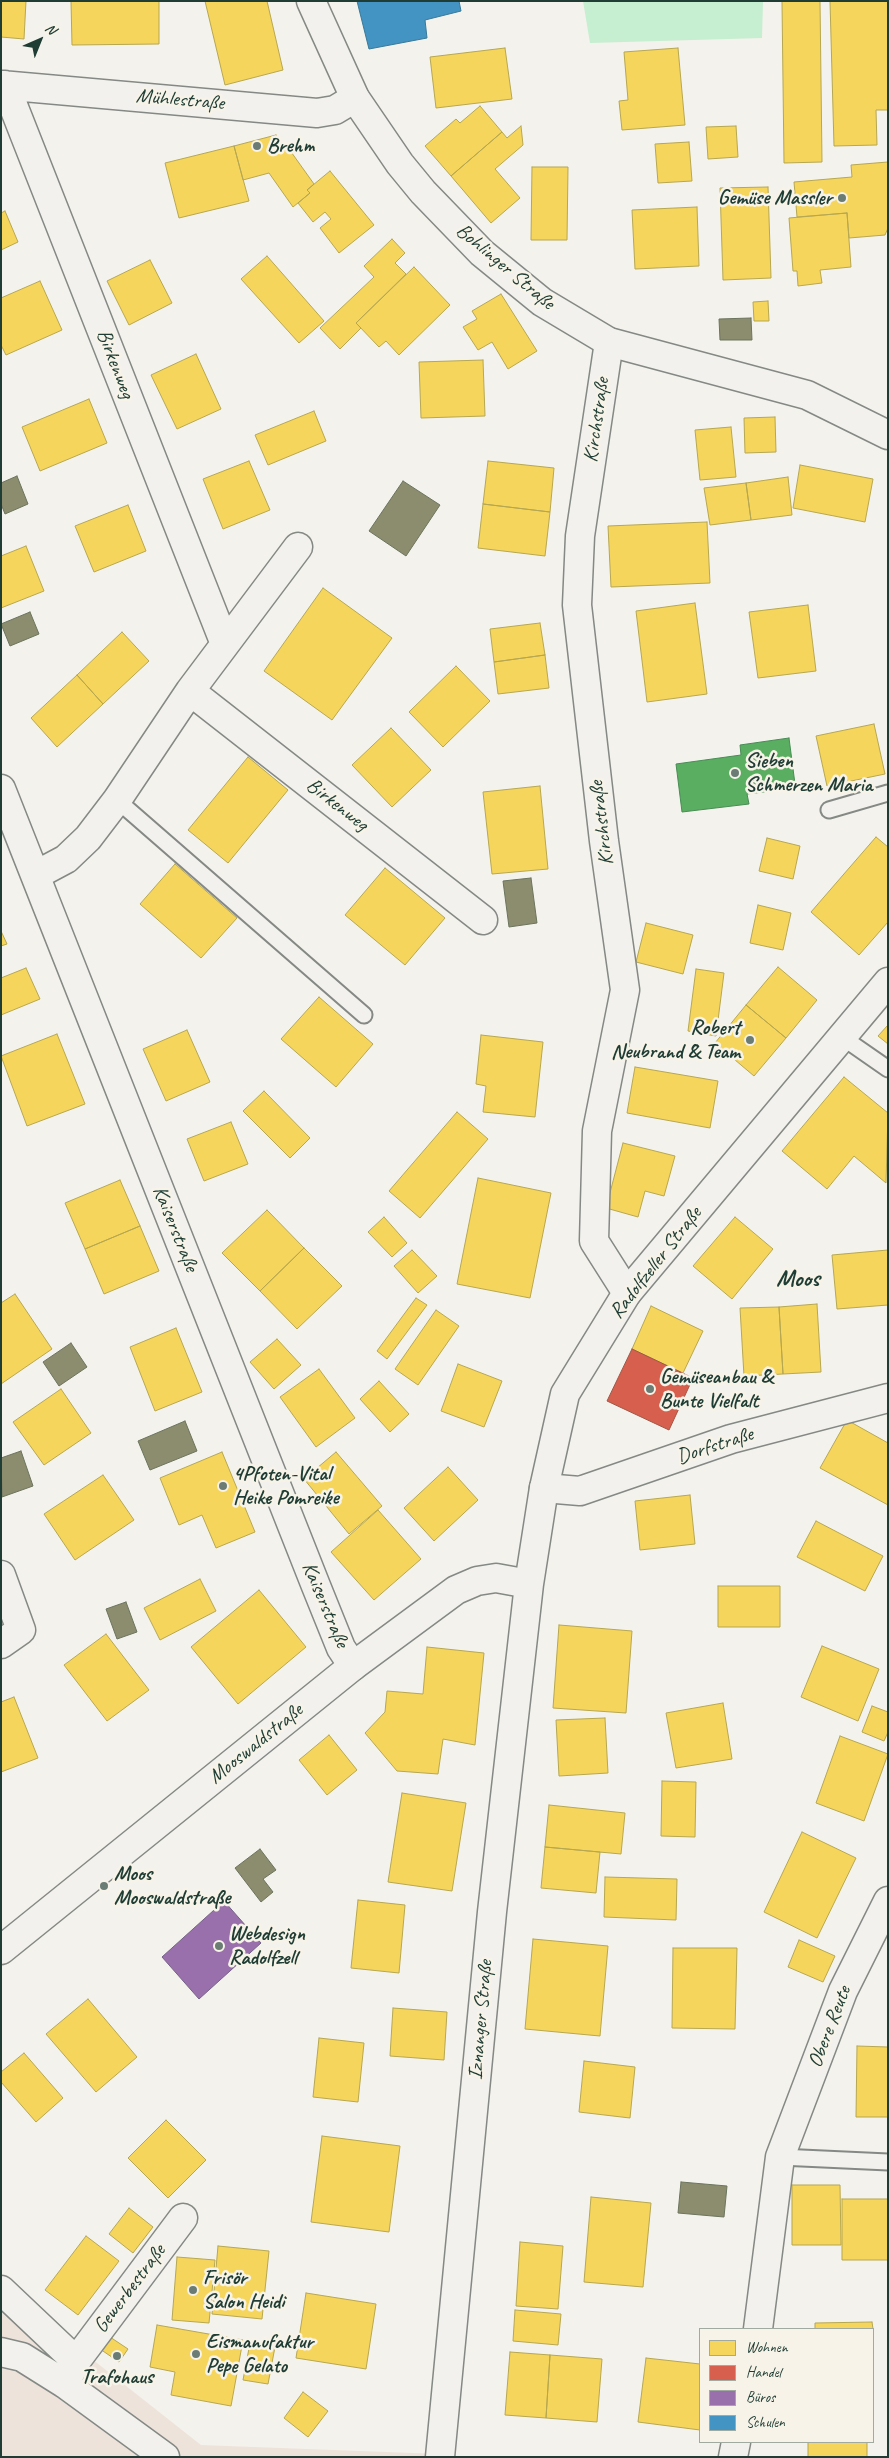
<!DOCTYPE html>
<meta charset="utf-8">
<style>
body{margin:0}
#map{position:relative;width:889px;height:2458px;overflow:hidden;background:#f4f2ec;font-family:Caveat,sans-serif}
canvas{display:block}
.frame{position:absolute;inset:0;border:2px solid #1f3d34;pointer-events:none}
.legend{position:absolute;left:699px;top:2328px;width:175px;height:115px;box-sizing:border-box;background:#f7f3e8;border:1px solid #a1aaa0;margin:0;padding:6px 9px;list-style:none;font-size:15px;color:#1f3d34}
.legend li{display:flex;align-items:center;gap:10px;height:25px}
.legend b{width:25px;border:1px solid #a1aaa0}
.north{position:absolute;left:15px;top:15px;width:50px;height:50px;-webkit-text-stroke:4px #f7f3e8;paint-order:stroke;rotate:44deg;font-size:14px;font-weight:700;line-height:20px;text-align:center;color:#1f3d34}
.north::after{content:'';display:block;margin:auto;width:18px;height:22px;background:#1f3d34;clip-path:polygon(50% 0,100% 100%,50% 72%,0 100%)}
</style>
<div id="map">
<canvas width="889" height="2458"></canvas>
<div class="frame"></div>
<ul class="legend">
<li><b style="height:14px;background:#f6d55c"></b>Wohnen</li>
<li><b style="height:14px;background:#d6604d"></b>Handel</li>
<li><b style="height:14px;background:#9970ab"></b>Büros</li>
<li><b style="height:14px;background:#4393c3"></b>Schulen</li>
</ul>
<div class="north">N</div>
</div>
<script>
const ctx = document.querySelector('canvas').getContext('2d');
ctx.lineJoin = 'round';
function paint(path, color) { ctx.fillStyle = color; ctx.fill(path, 'evenodd'); }
const poly = rows => new Path2D(rows.map(r => 'M' + r).join(''));
function stroke(path, color, width, dash) { ctx.strokeStyle = color; ctx.lineWidth = width; ctx.lineCap = dash ? 'butt' : 'round'; ctx.setLineDash(dash || []); ctx.stroke(path); }
function drawText(font, color, halo, rows, align = 'center') {
  ctx.font = font + ' Caveat,sans-serif'; ctx.lineWidth = 5; ctx.setLineDash([]); ctx.textBaseline = 'middle'; ctx.strokeStyle = halo; ctx.fillStyle = color; for (const [text, x, y, turn = 0] of rows) {
    ctx.save(); ctx.translate(x, y); ctx.rotate((+turn || 0) * Math.PI / 180); ctx.textAlign = isNaN(turn) ? turn : align; if (halo) ctx.strokeText(text, 0, 0); ctx.fillText(text, 0, 0); ctx.restore();
  }
}
const built = poly([
 [1,2278,26,2307,201,2445,440,2454,440,2457,1,2457]
]);
const green = poly([
 [583,1,763,1,762,38,590,43]
]);
const homes = poly([
 [1,1,26,1,24,39,1,37,1,1],
 [71,1,159,1,159,44,72,45,71,1],
 [205,1,267,1,283,70,225,85,205,1],
 [782,1,820,1,822,162,784,163,782,1],
 [830,1,888,1,888,110,876,110,877,145,834,146,830,1],
 [505,48,512,99,436,108,430,57,505,48],
 [678,48,685,125,622,130,619,101,628,100,624,52,678,48],
 [480,106,502,132,451,176,425,146,456,119,460,123,480,106],
 [521,126,523,145,495,169,520,198,491,223,451,176,502,132,507,138,521,126],
 [736,126,738,157,708,159,706,127,736,126],
 [276,135,280,151,289,149,314,184,307,190,310,193,293,207,269,173,243,180,234,146,276,135],
 [689,142,692,181,658,183,655,144,689,142],
 [234,146,249,201,179,218,165,163,234,146],
 [888,162,888,228,885,235,849,238,847,213,797,217,794,182,852,177,851,165,888,162],
 [532,167,568,167,567,240,531,240,532,167],
 [330,171,374,225,339,253,320,228,331,219,325,212,313,222,298,203,310,193,307,190,330,171],
 [768,187,771,278,723,280,720,188,768,187],
 [697,207,699,266,635,269,632,210,697,207],
 [5,211,18,242,1,250,1,213,5,211],
 [847,213,851,267,820,270,822,283,798,286,797,271,793,271,789,218,847,213],
 [392,239,405,253,395,263,406,274,356,323,361,328,340,349,320,328,374,277,364,266,392,239],
 [267,256,324,321,299,343,241,279,267,256],
 [150,260,172,303,129,325,107,281,150,260],
 [414,267,450,305,399,355,386,341,379,347,356,323,414,267],
 [40,281,62,330,6,355,1,345,1,298,40,281],
 [501,294,537,351,508,369,492,342,478,350,463,327,477,319,472,311,501,294],
 [768,301,769,321,754,321,753,302,768,301],
 [196,354,221,409,177,429,151,375,196,354],
 [483,360,485,416,421,418,419,362,483,360],
 [89,399,107,443,40,471,22,427,89,399],
 [314,411,326,441,268,465,255,435,314,411],
 [775,417,776,452,745,453,744,418,775,417],
 [731,427,736,477,700,480,695,430,731,427],
 [249,461,270,510,223,529,203,479,249,461],
 [488,461,554,468,550,512,483,504,488,461],
 [800,465,873,479,865,522,793,508,800,465],
 [788,477,792,515,751,520,746,483,788,477],
 [746,483,751,520,710,525,704,488,746,483],
 [483,504,550,512,545,556,478,548,483,504],
 [128,505,146,551,94,572,75,526,128,505],
 [707,522,710,583,611,587,608,526,707,522],
 [26,546,44,591,1,608,1,556,26,546],
 [323,588,392,638,332,720,264,671,323,588],
 [695,603,707,694,647,702,636,611,695,603],
 [808,605,816,671,758,678,749,612,808,605],
 [540,623,545,655,494,662,490,629,540,623],
 [122,632,149,661,103,704,77,675,122,632],
 [545,655,549,688,498,694,494,662,545,655],
 [456,666,490,701,443,747,409,712,456,666],
 [77,675,103,704,57,747,31,718,77,675],
 [874,724,885,774,827,786,816,736,874,724],
 [391,728,431,770,392,807,352,765,391,728],
 [248,757,288,790,228,863,188,830,248,757],
 [540,786,548,869,492,874,483,792,540,786],
 [876,837,888,847,888,922,859,955,811,912,876,837],
 [767,838,800,846,793,879,759,871,767,838],
 [175,864,237,918,201,958,140,904,175,864],
 [385,868,445,918,405,965,345,915,385,868],
 [758,905,791,913,783,950,750,943,758,905],
 [646,923,693,935,683,974,636,962,646,923],
 [1,931,7,944,1,946,1,931],
 [778,967,817,1000,786,1038,746,1005,778,967],
 [26,968,40,999,1,1015,1,978,26,968],
 [696,969,724,973,716,1036,688,1031,696,969],
 [319,997,373,1044,336,1087,281,1039,319,997],
 [746,1005,786,1038,754,1076,715,1043,746,1005],
 [888,1025,888,1044,878,1036,888,1025],
 [187,1030,210,1082,166,1101,143,1049,187,1030],
 [57,1034,85,1104,27,1126,1,1056,57,1034],
 [481,1035,543,1042,535,1117,483,1112,486,1086,476,1084,481,1035],
 [635,1067,718,1081,710,1128,627,1113,635,1067],
 [844,1077,888,1113,886,1183,854,1156,827,1189,782,1151,844,1077],
 [264,1091,310,1138,290,1158,243,1111,264,1091],
 [457,1112,488,1139,420,1218,389,1191,457,1112],
 [231,1122,248,1164,204,1181,187,1139,231,1122],
 [623,1143,675,1156,664,1196,645,1191,638,1217,606,1208,623,1143],
 [478,1178,551,1193,530,1298,457,1284,478,1178],
 [120,1180,140,1226,85,1249,65,1203,120,1180],
 [267,1210,304,1248,260,1291,222,1253,267,1210],
 [384,1217,407,1243,392,1257,368,1232,384,1217],
 [735,1217,773,1249,732,1299,693,1266,735,1217],
 [140,1226,159,1271,104,1294,85,1249,140,1226],
 [304,1248,342,1286,297,1329,260,1291,304,1248],
 [412,1250,437,1276,418,1293,394,1266,412,1250],
 [888,1250,888,1305,837,1309,832,1255,888,1250],
 [15,1294,52,1349,1,1384,1,1303,15,1294],
 [416,1298,427,1305,387,1359,377,1351,416,1298],
 [817,1304,821,1372,783,1374,779,1307,817,1304],
 [651,1306,703,1331,683,1373,632,1349,651,1306],
 [779,1307,783,1374,744,1376,740,1308,779,1307],
 [436,1310,459,1326,418,1385,395,1369,436,1310],
 [176,1328,202,1392,155,1411,130,1347,176,1328],
 [277,1339,301,1365,274,1389,250,1362,277,1339],
 [458,1364,502,1381,484,1427,441,1411,458,1364],
 [319,1369,355,1418,316,1447,280,1397,319,1369],
 [379,1381,409,1414,390,1432,360,1399,379,1381],
 [61,1389,91,1433,44,1465,13,1422,61,1389],
 [847,1420,888,1443,888,1505,820,1468,847,1420],
 [222,1452,255,1532,216,1548,202,1515,179,1525,160,1478,222,1452],
 [336,1452,382,1506,349,1534,304,1479,336,1452],
 [448,1467,478,1500,434,1541,404,1508,448,1467],
 [103,1475,134,1520,75,1560,44,1514,103,1475],
 [690,1495,695,1544,640,1550,635,1501,690,1495],
 [378,1510,421,1559,374,1600,331,1552,378,1510],
 [816,1521,883,1556,865,1591,797,1557,816,1521],
 [200,1579,216,1611,160,1640,144,1608,200,1579],
 [718,1586,780,1586,780,1627,718,1627,718,1586],
 [259,1590,306,1647,238,1704,191,1647,259,1590],
 [559,1625,632,1631,626,1713,553,1708,559,1625],
 [106,1634,149,1690,107,1721,64,1665,106,1634],
 [822,1646,879,1669,858,1721,801,1697,822,1646],
 [427,1647,484,1653,475,1745,443,1739,438,1774,397,1771,365,1733,385,1712,387,1691,423,1694,427,1647],
 [14,1697,38,1758,1,1772,1,1702,14,1697],
 [723,1703,732,1759,676,1768,666,1713,723,1703],
 [872,1706,888,1712,888,1732,884,1741,862,1732,872,1706],
 [605,1718,608,1773,559,1776,556,1720,605,1718],
 [329,1735,357,1770,327,1795,299,1760,329,1735],
 [840,1736,888,1754,864,1821,816,1803,840,1736],
 [662,1781,696,1782,695,1837,661,1836,662,1781],
 [402,1793,466,1803,452,1891,388,1882,402,1793],
 [549,1805,625,1813,621,1854,545,1847,549,1805],
 [802,1832,856,1858,817,1938,764,1912,802,1832],
 [545,1847,600,1852,596,1893,541,1888,545,1847],
 [605,1877,677,1879,676,1920,604,1917,605,1877],
 [358,1900,405,1905,399,1973,351,1968,358,1900],
 [533,1939,608,1946,600,2036,525,2029,533,1939],
 [799,1940,835,1956,823,1982,788,1967,799,1940],
 [673,1948,737,1948,735,2029,672,2028,673,1948],
 [88,1999,137,2057,96,2092,46,2034,88,1999],
 [393,2008,447,2012,444,2060,390,2056,393,2008],
 [319,2038,364,2043,358,2102,313,2097,319,2038],
 [857,2046,888,2047,888,2117,856,2117,857,2046],
 [24,2053,63,2098,36,2122,1,2082,1,2072,24,2053],
 [584,2061,635,2067,630,2118,579,2112,584,2061],
 [166,2120,206,2160,168,2198,128,2158,166,2120],
 [322,2136,400,2146,389,2232,311,2222,322,2136],
 [792,2185,840,2185,841,2245,792,2245,792,2185],
 [591,2197,651,2203,643,2287,584,2282,591,2197],
 [842,2199,888,2199,888,2260,842,2260,842,2199],
 [129,2208,153,2227,133,2253,109,2234,129,2208],
 [86,2236,119,2261,78,2315,45,2290,86,2236],
 [520,2242,563,2246,558,2309,516,2306,520,2242],
 [218,2246,269,2251,262,2319,212,2314,218,2246],
 [177,2257,215,2260,209,2323,172,2320,177,2257],
 [306,2293,376,2304,366,2369,296,2358,306,2293],
 [515,2310,561,2314,558,2345,513,2341,515,2310],
 [872,2322,873,2329,815,2329,815,2323,872,2322],
 [157,2325,243,2340,231,2406,171,2395,175,2372,150,2367,157,2325],
 [110,2337,128,2349,119,2362,100,2349,110,2337],
 [250,2343,275,2347,268,2384,243,2380,250,2343],
 [510,2352,550,2355,546,2418,505,2415,510,2352],
 [550,2355,602,2359,597,2422,546,2418,550,2355],
 [646,2358,700,2364,700,2430,638,2422,646,2358],
 [303,2392,328,2411,308,2437,284,2418,303,2392],
 [808,2442,867,2442,867,2457,808,2457,808,2442]
]);
const shops = poly([
 [632,1349,693,1378,669,1430,607,1401,632,1349]
]);
const offices = poly([
 [224,1901,261,1943,199,1999,162,1957,224,1901]
]);
const schools = poly([
 [357,1,459,1,461,11,425,20,427,38,369,49,357,1]
]);
const public = poly([
 [789,738,795,784,779,786,779,790,747,794,749,804,682,812,676,764,741,755,740,745,789,738]
]);
const industry = poly([
 [751,318,752,340,720,340,719,319,751,318],
 [17,476,28,504,5,514,1,504,1,483,17,476],
 [403,481,440,505,406,556,369,531,403,481],
 [30,612,39,634,10,646,1,624,30,612],
 [531,878,537,923,509,927,503,881,531,878],
 [71,1343,87,1367,59,1386,43,1362,71,1343],
 [185,1421,197,1451,150,1470,138,1441,185,1421],
 [21,1451,33,1486,2,1497,1,1458,21,1451],
 [126,1602,137,1632,117,1639,106,1609,126,1602],
 [260,1849,276,1870,263,1879,273,1892,261,1902,235,1868,260,1849],
 [681,2182,727,2186,724,2217,678,2213,681,2182]
]);
const service = poly([
 [117,800,364,1015],
 [829,810,888,793],
 [842,1037,888,1069],
 [780,2157,888,2162]
]);
const minor = poly([
 [1,85,317,113,335,110,355,98],
 [5,85,225,644],
 [609,342,580,536,577,605,604,841,625,990,597,1131,594,1241,627,1293],
 [190,691,483,920],
 [1,789,316,1586,341,1648,353,1666],
 [36,875,66,859,88,838,117,800,190,691,298,547],
 [544,1488,580,1491,731,1439,888,1398],
 [1,1575,21,1630,1,1644],
 [1,2290,76,2361],
 [758,2329,780,2157,843,1991,888,1901],
 [1,2352,22,2357,65,2384,165,2457],
 [65,2384,76,2361,183,2218],
 [733,2457,736,2442]
]);
const secondary = poly([
 [311,1,355,98,400,164,423,192,482,253,542,302,609,342,807,395,888,435],
 [1,1950,353,1666,456,1590,477,1581,496,1578,529,1584],
 [440,2457,492,1912,529,1584,544,1488,565,1394,627,1293,888,982]
]);
const markers = [
 [257,146,5,"#6a7c74"],
 [842,198,5,"#6a7c74"],
 [735,773,5,"#6a7c74"],
 [750,1040,5,"#6a7c74"],
 [650,1389,5,"#6a7c74"],
 [223,1486,5,"#6a7c74"],
 [104,1886,5,"#6a7c74"],
 [219,1946,5,"#6a7c74"],
 [193,2290,5,"#6a7c74"],
 [196,2354,5,"#6a7c74"],
 [117,2356,5,"#6a7c74"]
];
const streetNames = [
 ["Mühlestraße",180,100,5],
 ["Bohlinger Straße",505,267,40],
 ["Birkenweg",115,364,69],
 ["Kirchstraße",597,420,-82],
 ["Birkenweg",337,805,38],
 ["Kirchstraße",602,823,-97],
 ["Kaiserstraße",175,1229,68],
 ["Radolfzeller Straße",656,1263,-52],
 ["Dorfstraße",715,1446,-18],
 ["Kaiserstraße",325,1605,67],
 ["Mooswaldstraße",256,1744,-39],
 ["Iznanger Straße",481,2020,-85],
 ["Obere Reute",830,2027,-69],
 ["Gewerbestraße",130,2289,-53]
];
const poiNames = [
 ["Brehm",267,146],
 ["Gemüse Massler",832,198,"right"],
 ["Sieben",745,761],
 ["Schmerzen Maria",745,785],
 ["Robert",740,1028,"right"],
 ["Neubrand & Team",740,1052,"right"],
 ["Gemüseanbau &",660,1377],
 ["Bunte Vielfalt",660,1401],
 ["4Pfoten-Vital",233,1474],
 ["Heike Pomreike",233,1498],
 ["Moos",114,1874],
 ["Mooswaldstraße",114,1898],
 ["Webdesign",229,1934],
 ["Radolfzell",229,1958],
 ["Frisör",203,2278],
 ["Salon Heidi",203,2302],
 ["Eismanufaktur",206,2342],
 ["Pepe Gelato",206,2366],
 ["Trafohaus",117,2377,"center"]
];
const quarterNames = [
 ["Moos",798,1280]
];
paint(built, '#eee3db');
paint(green, '#c6eed0');
paint(homes, '#f6d55c');
stroke(homes, '#b6a750', 1);
paint(shops, '#d6604d');
stroke(shops, '#9f5646', 1);
paint(offices, '#9970ab');
stroke(offices, '#746187', 1);
paint(schools, '#4393c3');
stroke(schools, '#387998', 1);
paint(public, '#5aae61');
stroke(public, '#488c54', 1);
paint(industry, '#8c8c6e');
stroke(industry, '#6b745d', 1);
stroke(service, '#848985', 19);
stroke(minor, '#848985', 31);
stroke(secondary, '#848985', 31);
stroke(service, '#f2f1ed', 15);
stroke(minor, '#f2f1ed', 28);
stroke(secondary, '#f2f1ed', 28);
for (const [x, y, r, color] of markers) { const dot = new Path2D(); dot.arc(x, y, r, 0, 2 * Math.PI); ctx.fillStyle = color; ctx.fill(dot); stroke(dot, '#f7f3e8', 2); }
drawText('21px', '#1f3d34', '#f7f3e8', streetNames);
drawText('bold 21px', '#1f3d34', '#f7f3e8', poiNames, 'left');
drawText('bold 24px', '#1f3d34', '#f7f3e8', quarterNames);
</script>
